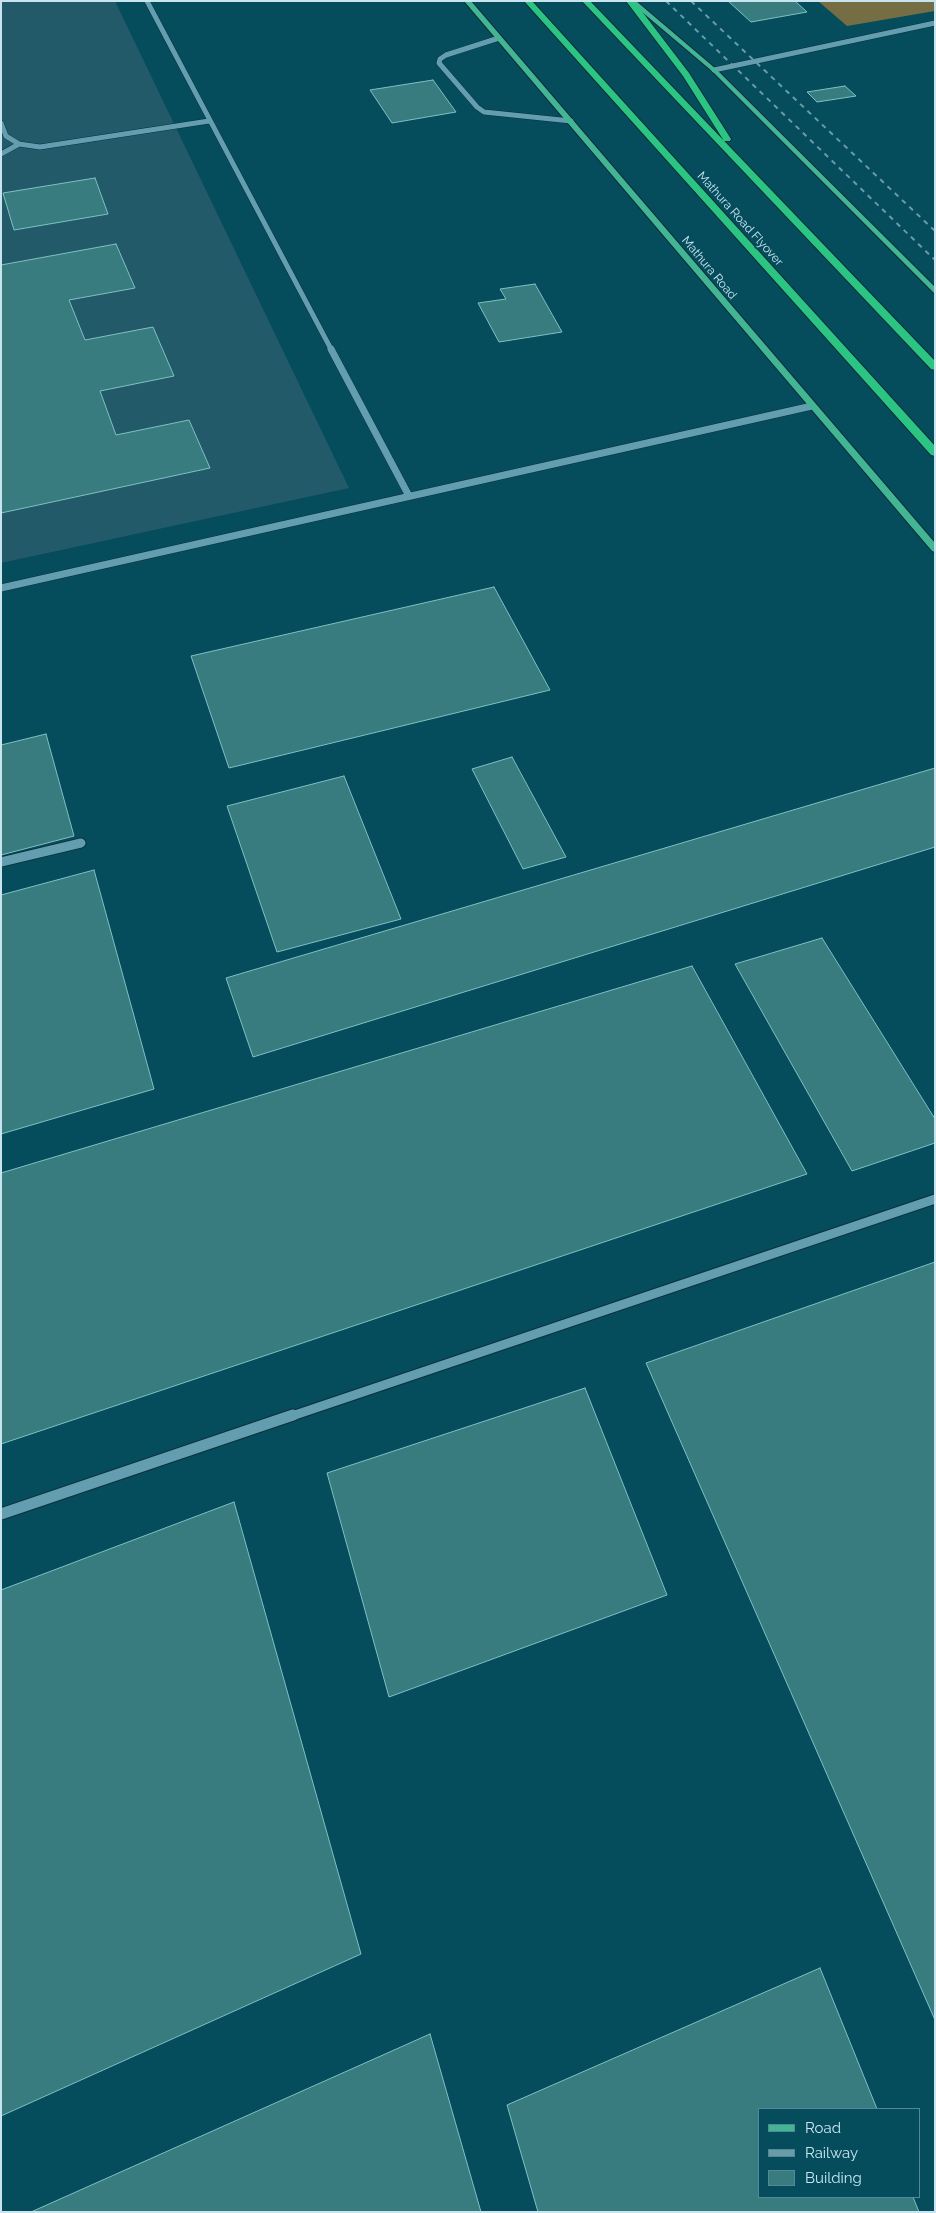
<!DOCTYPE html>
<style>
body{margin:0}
#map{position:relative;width:936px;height:2213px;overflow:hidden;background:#054c5c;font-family:Raleway,sans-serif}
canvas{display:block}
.frame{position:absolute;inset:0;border:2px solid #c8e5ef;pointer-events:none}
.legend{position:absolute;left:758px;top:2108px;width:162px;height:90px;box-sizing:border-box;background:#054c5c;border:1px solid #538997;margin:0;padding:6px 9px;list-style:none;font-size:15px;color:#c8e5ef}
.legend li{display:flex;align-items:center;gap:10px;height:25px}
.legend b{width:25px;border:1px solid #538997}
</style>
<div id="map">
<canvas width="936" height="2213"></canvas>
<div class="frame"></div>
<ul class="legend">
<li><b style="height:6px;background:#41b594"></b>Road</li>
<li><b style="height:6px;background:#6a9ba8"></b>Railway</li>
<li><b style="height:14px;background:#397c7f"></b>Building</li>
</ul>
</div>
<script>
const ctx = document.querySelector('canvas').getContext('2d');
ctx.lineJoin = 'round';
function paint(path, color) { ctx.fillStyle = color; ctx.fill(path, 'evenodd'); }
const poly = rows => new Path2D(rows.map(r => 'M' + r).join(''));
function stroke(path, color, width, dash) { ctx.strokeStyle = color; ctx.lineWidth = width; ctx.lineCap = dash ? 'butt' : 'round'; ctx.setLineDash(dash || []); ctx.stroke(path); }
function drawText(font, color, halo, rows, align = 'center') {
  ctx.font = font + ' Raleway,sans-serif'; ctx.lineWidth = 4.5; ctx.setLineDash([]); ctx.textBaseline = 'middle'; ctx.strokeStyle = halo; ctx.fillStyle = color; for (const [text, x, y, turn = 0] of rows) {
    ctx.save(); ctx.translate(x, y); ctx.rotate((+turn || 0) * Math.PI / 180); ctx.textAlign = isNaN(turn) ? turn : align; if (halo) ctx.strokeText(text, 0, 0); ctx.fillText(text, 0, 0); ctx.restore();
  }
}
const built = poly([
 [1,1,115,1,349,488,1,563]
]);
const green = poly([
 [818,1,935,1,935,11,847,26]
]);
const building = poly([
 [728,1,795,1,807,12,751,22,728,1],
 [433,80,456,112,392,123,370,90,433,80],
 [845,86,856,96,817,102,807,92,845,86],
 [95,178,108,214,14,230,3,193,95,178],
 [116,244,135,288,69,300,85,340,153,327,174,376,100,391,116,435,189,420,210,468,1,513,1,265,116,244],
 [535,284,562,332,499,342,478,303,506,299,500,289,535,284],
 [494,587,550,690,229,768,191,656,494,587],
 [46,734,74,836,1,855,1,745,46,734],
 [512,757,566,857,523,869,472,769,512,757],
 [935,768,935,847,253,1057,226,978,935,768],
 [344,776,401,919,277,952,227,806,344,776],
 [94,870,154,1089,1,1134,1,895,94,870],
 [822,938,935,1119,935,1143,852,1171,735,964,822,938],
 [692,966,807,1174,1,1444,1,1173,692,966],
 [935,1262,935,2020,646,1363,935,1262],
 [585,1388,667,1595,389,1697,327,1473,585,1388],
 [234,1502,361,1954,1,2116,1,1590,234,1502],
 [820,1968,877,2109,760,2109,760,2197,913,2197,919,2212,538,2212,507,2105,820,1968],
 [430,2034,481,2212,31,2212,430,2034]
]);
const minorFar3 = poly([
 [147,1,332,351],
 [499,38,446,55,440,59,439,63,477,107,484,112,571,121],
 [714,70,935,23],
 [1,123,6,136,19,144,40,147,209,121],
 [1,154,19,144]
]);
const minorFar2 = poly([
 [331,349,409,496],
 [1,588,812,406]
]);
const minorFar1 = poly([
 [1,862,81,843],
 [289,1417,935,1199]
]);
const minor = poly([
 [1,1514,293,1415]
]);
const major = poly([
 [464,1,471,1,935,543,935,552,932,551,464,1],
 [629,1,636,1,716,69,935,287,935,294,712,71,629,1]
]);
const highway = poly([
 [524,1,532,1,935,446,935,456,931,455,524,1],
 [582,1,590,1,935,361,935,370,931,369,582,1],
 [626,1,634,1,689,73,731,139,730,141,724,141,683,76,626,1]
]);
const rail = poly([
 [666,1,935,260],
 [691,1,935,231]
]);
const farStreetnames = [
 ["Mathura Road Flyover",740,219,48],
 ["Mathura Road",709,268,50]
];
paint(built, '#235a69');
paint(green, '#756e44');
paint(building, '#397c7f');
stroke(building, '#7ec1c4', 1);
stroke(minorFar3, '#0f2f38', 6);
stroke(minorFar2, '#0f2f38', 8);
stroke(minorFar1, '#0f2f38', 11);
stroke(minor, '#0f2f38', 13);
stroke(major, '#0f2f38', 2);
stroke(highway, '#0f2f38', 2);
stroke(minorFar3, '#629eb0', 5);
stroke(minorFar2, '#629eb0', 7);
stroke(minorFar1, '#629eb0', 9);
stroke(minor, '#629eb0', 11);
paint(major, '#41b594');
paint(highway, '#2bc482');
stroke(rail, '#6a9ba8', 2, [5, 5]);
drawText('12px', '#c8e5ef', '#054c5c', farStreetnames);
</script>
